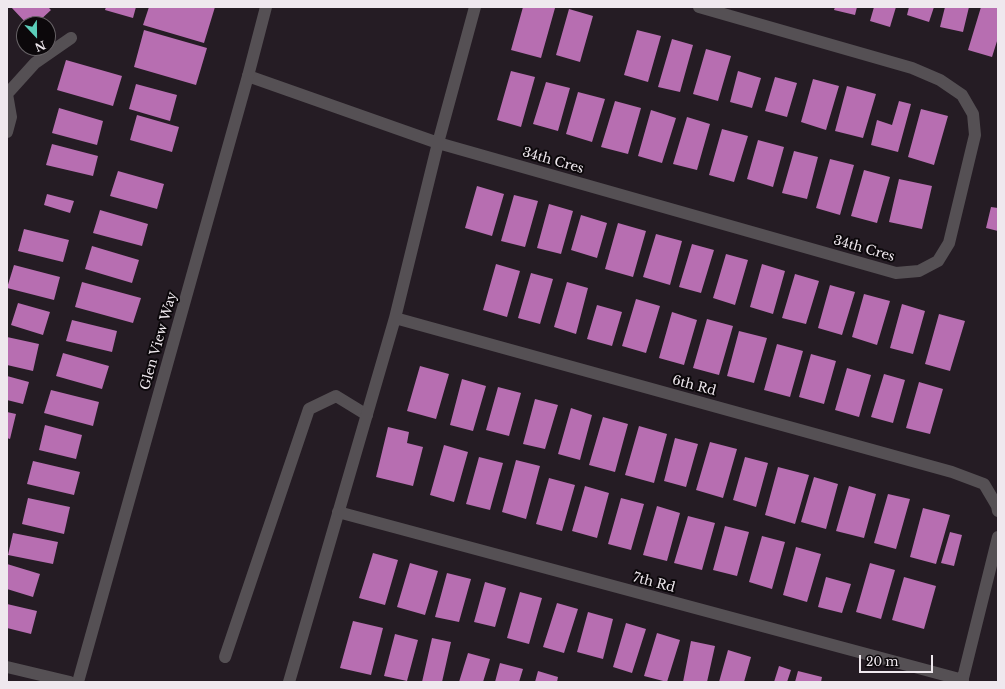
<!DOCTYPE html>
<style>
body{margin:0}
#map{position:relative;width:1005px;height:689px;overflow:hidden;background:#251c24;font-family:"Libre Baskerville",serif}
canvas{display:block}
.frame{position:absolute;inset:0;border:8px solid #efe8ee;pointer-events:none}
.north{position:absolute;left:16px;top:16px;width:40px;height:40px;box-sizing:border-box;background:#0c080b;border:1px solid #676266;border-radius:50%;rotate:158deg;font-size:11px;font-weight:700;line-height:16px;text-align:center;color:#efe8ee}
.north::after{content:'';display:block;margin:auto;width:14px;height:18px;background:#5cceba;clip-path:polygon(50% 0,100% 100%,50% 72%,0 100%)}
.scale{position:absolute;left:859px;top:655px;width:74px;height:18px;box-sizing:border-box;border:2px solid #efe8ee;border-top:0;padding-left:5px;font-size:12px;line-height:14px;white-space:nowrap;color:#efe8ee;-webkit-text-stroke:3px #0c080b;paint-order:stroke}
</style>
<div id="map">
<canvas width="1005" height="689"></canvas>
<div class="frame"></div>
<div class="north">N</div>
<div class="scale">20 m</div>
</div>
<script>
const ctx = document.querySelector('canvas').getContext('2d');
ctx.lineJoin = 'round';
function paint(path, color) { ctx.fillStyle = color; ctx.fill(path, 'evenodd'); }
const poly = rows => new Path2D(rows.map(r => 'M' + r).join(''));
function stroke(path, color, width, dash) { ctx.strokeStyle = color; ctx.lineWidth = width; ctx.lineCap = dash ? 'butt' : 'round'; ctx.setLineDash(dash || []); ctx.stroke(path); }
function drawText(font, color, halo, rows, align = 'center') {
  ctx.font = font + ' "Libre Baskerville",serif'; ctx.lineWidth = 4; ctx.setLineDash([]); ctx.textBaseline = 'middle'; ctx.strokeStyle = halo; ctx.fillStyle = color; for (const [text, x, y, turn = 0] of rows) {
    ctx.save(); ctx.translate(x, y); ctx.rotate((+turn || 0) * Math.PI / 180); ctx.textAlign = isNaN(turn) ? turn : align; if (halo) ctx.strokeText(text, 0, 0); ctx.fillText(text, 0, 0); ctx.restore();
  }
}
const building = poly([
 [11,7,48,7,51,10,36,24,27,24],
 [106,7,136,7,133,18,105,10],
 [149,7,215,7,204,43,143,25],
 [523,7,550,7,555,8,541,58,511,50],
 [835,7,857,7,855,15,834,10],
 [874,7,896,7,890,27,870,21],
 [909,7,934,7,929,22,907,15],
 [945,7,969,7,963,32,940,27],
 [981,7,998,8,998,38,992,57,968,50],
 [569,9,593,16,580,62,556,55],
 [144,30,207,48,196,85,134,67],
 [637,30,661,36,648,82,624,75],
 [672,39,693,45,680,92,658,87],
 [706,49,731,56,718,101,693,94],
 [66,60,122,76,113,106,57,90],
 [511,71,535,77,521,127,497,120],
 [738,71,761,78,752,108,730,102],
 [775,77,797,83,787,117,765,111],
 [813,79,839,86,826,130,801,122],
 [546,82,570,88,558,131,533,124],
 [136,84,177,95,170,121,129,109],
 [847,86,876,94,863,138,835,131],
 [578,92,605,99,592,142,566,134],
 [615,101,641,108,628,154,601,147],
 [899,101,911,104,898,152,871,145,877,120,892,125],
 [59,108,103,121,97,145,52,133],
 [921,109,948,116,934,165,908,157],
 [651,110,676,118,662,163,638,156],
 [137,115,179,127,172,152,130,140],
 [687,117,710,124,697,170,673,164],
 [722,129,748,136,734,182,709,175],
 [758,140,784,147,773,187,747,179],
 [52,144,98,156,93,176,46,165],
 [794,151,818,157,807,199,782,193],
 [830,159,854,165,840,215,816,208],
 [864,170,890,177,877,223,851,216],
 [118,171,164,184,157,209,110,196],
 [899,179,932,186,922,229,889,222],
 [477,186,504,194,492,236,465,228],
 [47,194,74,201,70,213,44,205],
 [514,195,538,201,525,247,501,241],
 [549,204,573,211,561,254,537,248],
 [991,207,998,208,998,231,986,228],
 [100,210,148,224,142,246,93,233],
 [581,215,607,223,597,258,571,250],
 [618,223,646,231,633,277,605,269],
 [24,229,69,240,63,262,18,251],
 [656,234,682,241,670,285,643,277],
 [692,244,714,250,701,293,679,287],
 [92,246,139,260,132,283,85,269],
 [726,254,748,260,735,305,713,298],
 [496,264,520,271,507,317,483,310],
 [762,264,785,271,773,314,750,307],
 [14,265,60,277,54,300,7,288],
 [531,273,553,279,540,324,518,318],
 [795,274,819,281,806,324,782,318],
 [82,282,141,298,133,323,75,307],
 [567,282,588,288,576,334,554,327],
 [830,285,855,292,842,335,818,328],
 [864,294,890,301,877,345,852,337],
 [636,299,660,306,646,353,622,346],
 [18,303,50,312,43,335,11,325],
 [902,304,925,311,913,354,890,348],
 [597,305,622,312,612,346,587,339],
 [672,312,697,320,684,365,659,358],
 [939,314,965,321,950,371,925,364],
 [707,319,733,326,719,375,693,368],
 [72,320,117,331,112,352,66,341],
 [739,331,767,338,754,383,727,376],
 [7,337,39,344,33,371,7,365],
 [777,344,803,351,790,397,764,390],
 [63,353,109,366,102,389,56,376],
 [811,354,836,361,824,404,799,397],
 [420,366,449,374,436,419,407,411],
 [847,368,871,375,859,417,835,410],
 [884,374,905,380,893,423,871,417],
 [7,376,29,382,23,404,7,400],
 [462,379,486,386,473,431,450,425],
 [919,382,943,389,930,434,906,428],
 [498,387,521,393,509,436,486,430],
 [51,390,99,402,93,426,44,413],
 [535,399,558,405,545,449,523,444],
 [571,408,592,415,580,460,558,454],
 [7,412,16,414,10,439,7,438],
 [603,417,628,424,615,472,589,465],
 [45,425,82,435,76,459,39,450],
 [639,426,667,434,654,483,625,475],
 [388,427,409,432,407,443,423,447,413,486,376,477],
 [675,438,698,444,686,487,664,481],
 [710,442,737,449,723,498,696,490],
 [444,445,468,452,454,502,430,495],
 [479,457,503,463,490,510,466,504],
 [745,457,768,463,756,507,733,500],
 [516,460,540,466,526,519,502,512],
 [33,461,80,472,74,495,27,484],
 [778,467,809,475,795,524,765,515],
 [814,477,838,484,826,529,801,522],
 [549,478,575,485,562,531,536,524],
 [585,486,609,493,597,538,572,531],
 [849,486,876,494,864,538,836,531],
 [888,494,910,499,896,549,874,543],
 [28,498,70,507,64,534,22,524],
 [621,498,644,504,631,550,608,544],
 [657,506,680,513,667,561,643,555],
 [923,508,950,515,936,564,910,557],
 [688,516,715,523,702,570,674,563],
 [725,526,749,532,737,576,713,570],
 [950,532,962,535,954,566,941,563],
 [13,533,58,542,53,564,8,555],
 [762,536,785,542,772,589,749,582],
 [796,547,821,554,807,602,783,595],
 [373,553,398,560,385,605,359,598],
 [410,563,438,571,425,615,397,607],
 [870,563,895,570,881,619,856,612],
 [7,564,40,574,33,597,7,589],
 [447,573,471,579,459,622,435,617],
 [826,577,851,584,842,613,818,607],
 [904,577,936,586,924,629,892,620],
 [485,582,506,588,495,627,474,622],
 [520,592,542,598,529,644,507,638],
 [557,603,578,609,564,653,543,647],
 [7,604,37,611,31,634,7,628],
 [588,612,613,619,603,659,577,652],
 [353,621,383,628,371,675,340,668],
 [626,623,646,629,632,673,613,667],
 [657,633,680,640,667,682,644,676],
 [395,634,418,640,407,681,384,676],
 [432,638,451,642,442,682,422,682],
 [691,641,715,646,707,682,683,682],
 [728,650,751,657,744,682,719,682],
 [468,653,490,659,483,682,459,682],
 [500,663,523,669,519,682,495,682],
 [779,666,791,670,787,682,774,682],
 [538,671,558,677,557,682,535,682],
 [798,671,822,677,821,682,795,682]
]);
const service = poly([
 [225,657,309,409,336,396,367,415]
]);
const minor = poly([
 [248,76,438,143,896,273,919,271,938,261,949,243,975,135,973,114,962,95,940,80,912,68,699,7],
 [7,94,35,63,71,38],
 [7,94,11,117,7,132],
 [395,318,952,472,984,484,997,506,998,511],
 [338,512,963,680],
 [7,667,70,682],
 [289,682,395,318,438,143,475,7],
 [962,682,998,537]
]);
const tertiary = poly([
 [78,682,248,76,266,7]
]);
const streetNames = [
 ["34th Cres",553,161,16],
 ["34th Cres",864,249,16],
 ["Glen View Way",159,341,-74],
 ["6th Rd",694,386,15],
 ["7th Rd",654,583,15]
];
paint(building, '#b76eb1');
stroke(service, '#555054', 12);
stroke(minor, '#555054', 12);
stroke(tertiary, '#555054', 12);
drawText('13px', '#efe8ee', '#0c080b', streetNames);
</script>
